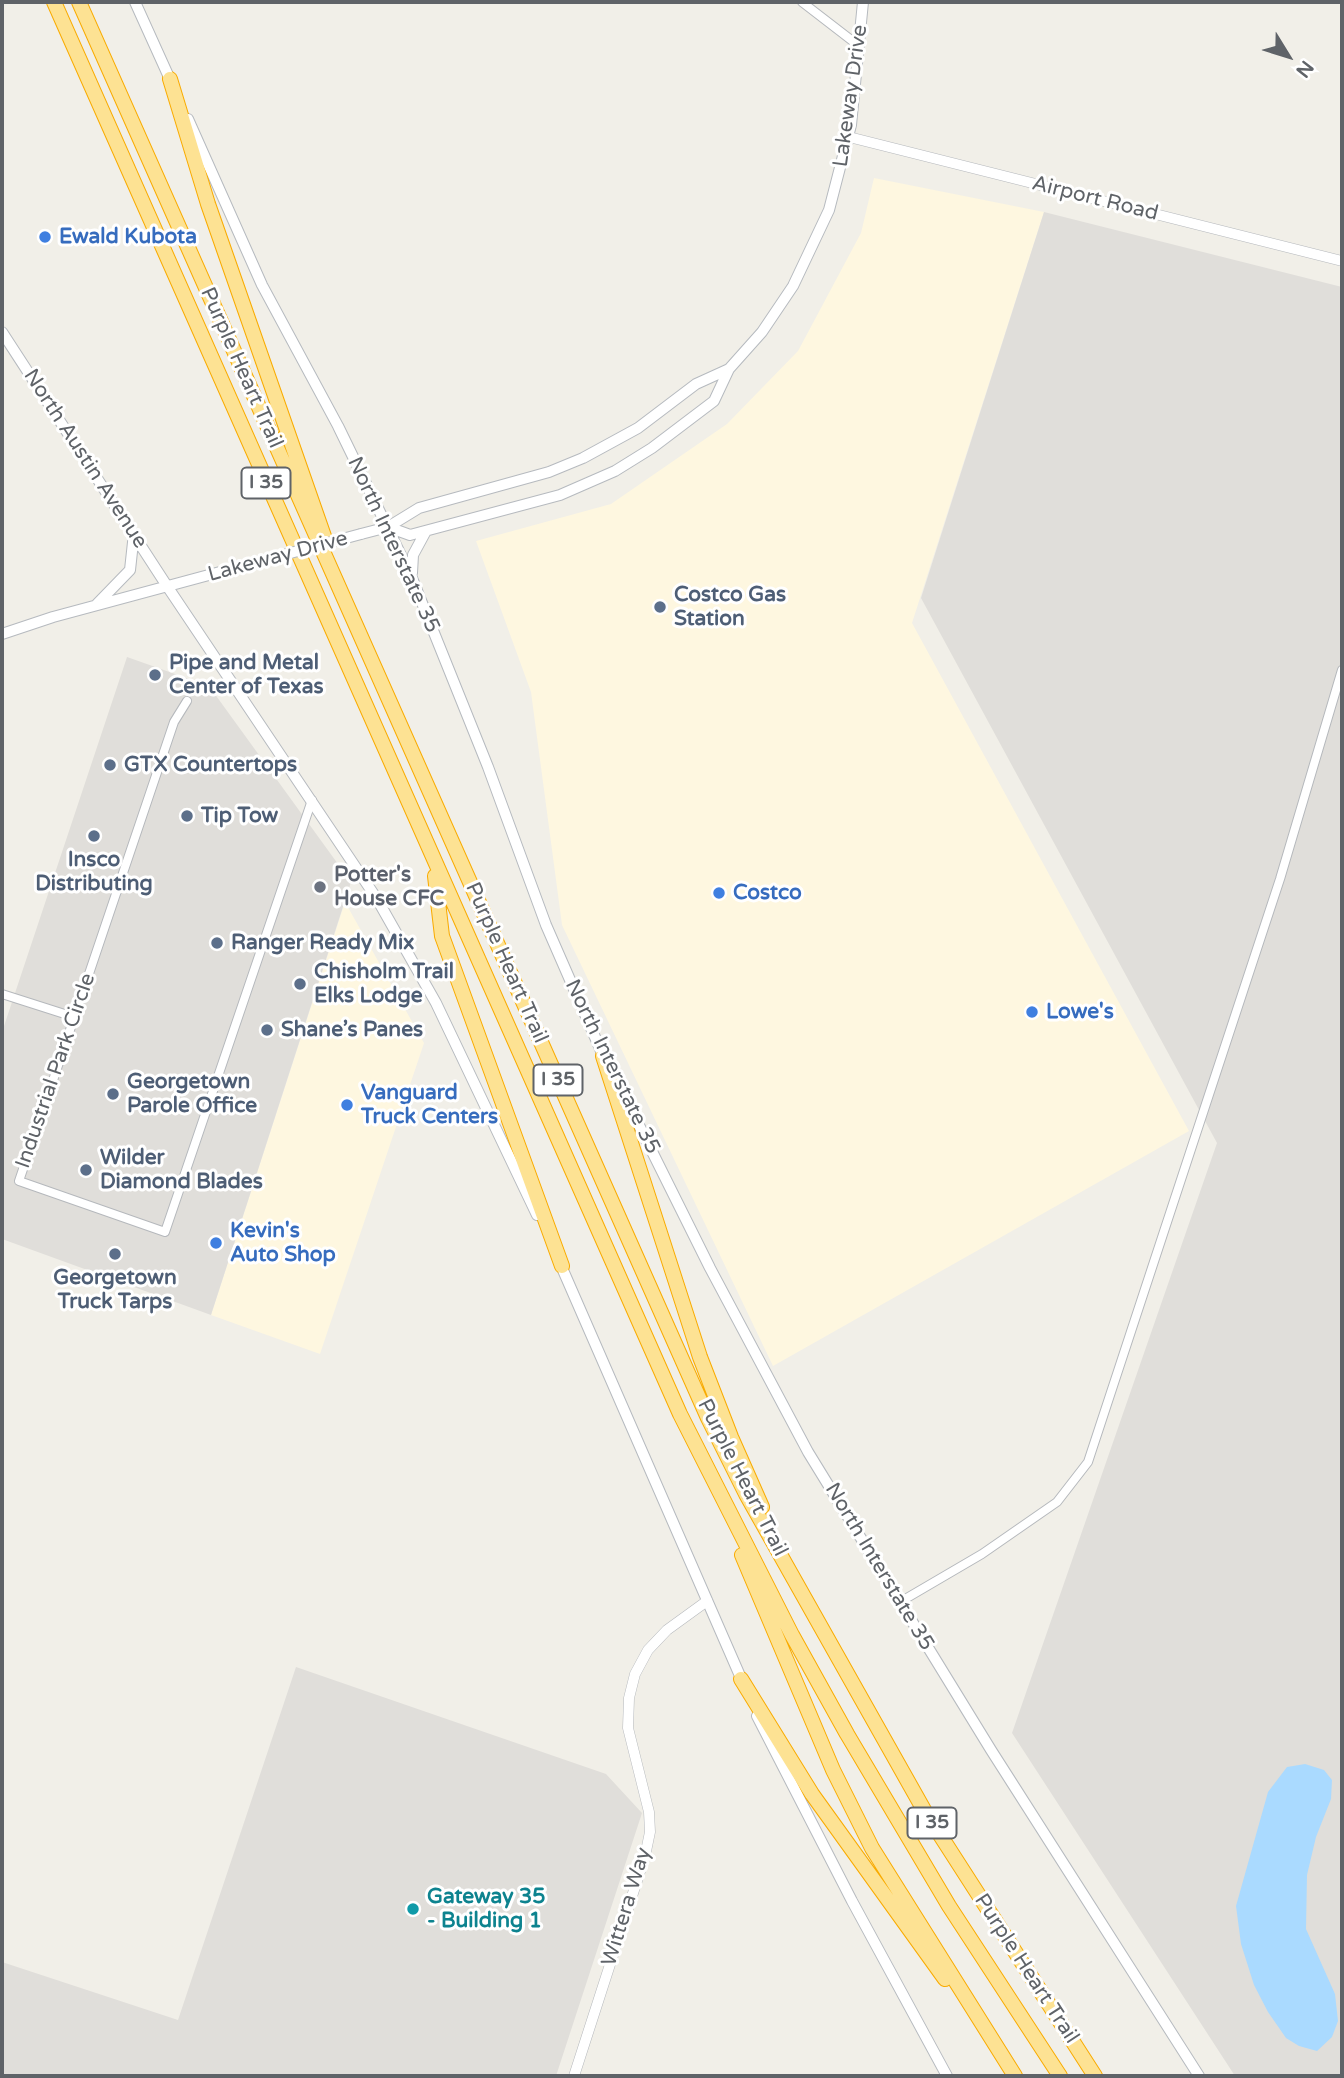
<!DOCTYPE html>
<meta charset="utf-8">
<style>
body{margin:0}
#map{position:relative;width:1344px;height:2078px;overflow:hidden;background:#f1efe8;font-family:"Varela Round",sans-serif}
canvas{display:block}
.frame{position:absolute;inset:0;border:4px solid #5f6368;pointer-events:none}
.north{position:absolute;left:1253px;top:21px;width:70px;height:70px;-webkit-text-stroke:5px #fff;paint-order:stroke;rotate:128deg;font-size:19px;font-weight:700;line-height:28px;text-align:center;color:#5f6368}
.north::after{content:'';display:block;margin:auto;width:24px;height:32px;background:#5f6368;clip-path:polygon(50% 0,100% 100%,50% 72%,0 100%)}
</style>
<div id="map">
<canvas width="1344" height="2078"></canvas>
<div class="frame"></div>
<div class="north">N</div>
</div>
<script>
const ctx = document.querySelector('canvas').getContext('2d');
ctx.lineJoin = 'round';
function paint(path, color) { ctx.fillStyle = color; ctx.fill(path, 'evenodd'); }
const poly = rows => new Path2D(rows.map(r => 'M' + r).join(''));
function stroke(path, color, width, dash) { ctx.strokeStyle = color; ctx.lineWidth = width; ctx.lineCap = dash ? 'butt' : 'round'; ctx.setLineDash(dash || []); ctx.stroke(path); }
function drawText(font, color, halo, rows, align = 'center') {
  ctx.font = font + ' "Varela Round",sans-serif'; ctx.lineWidth = 6; ctx.setLineDash([]); ctx.textBaseline = 'middle'; ctx.strokeStyle = halo; ctx.fillStyle = color; for (const [text, x, y, turn = 0] of rows) {
    ctx.save(); ctx.translate(x, y); ctx.rotate((+turn || 0) * Math.PI / 180); ctx.textAlign = isNaN(turn) ? turn : align; if (halo) ctx.strokeText(text, 0, 0); ctx.fillText(text, 0, 0); ctx.restore();
  }
}
const commercial = poly([
 [874,178,1044,212,912,623,1189,1131,773,1366,562,925,531,692,476,541,611,504,727,424,798,351,861,233],
 [345,902,424,1043,320,1354,211,1315]
]);
const industrial = poly([
 [1044,212,1342,287,1342,2076,1235,2076,1012,1733,1217,1143,921,598],
 [127,657,209,686,351,882,211,1315,2,1239,2,1032],
 [296,1667,606,1774,642,1813,556,2076,2,2076,2,1962,178,2020]
]);
const water = poly([
 [1305,1764,1324,1770,1332,1780,1331,1799,1316,1837,1307,1875,1306,1929,1335,1994,1338,2021,1332,2037,1317,2051,1299,2046,1286,2038,1268,2012,1254,1985,1241,1944,1236,1906,1268,1792,1287,1767]
]);
const minor = poly([
 [802,2,859,46],
 [187,701,174,722,19,1181,165,1232,312,800],
 [2,994,74,1017],
 [900,1602,982,1554,1057,1502,1088,1462,1280,879,1342,670]
]);
const tertiary = poly([
 [849,137,1342,261],
 [574,2076,645,1856,650,1832,649,1812,628,1728,629,1698,635,1674,648,1650,667,1630,707,1601]
]);
const secondary = poly([
 [135,2,173,86],
 [188,119,262,285,338,426,412,578,488,767,546,925,605,1060],
 [2,332,167,586,377,899,436,1003,537,1215],
 [388,527,410,535,560,495,615,471,652,448,714,401,729,369,762,332,793,286,829,210,851,125,863,2],
 [361,534,388,527,419,508,549,472,583,458,638,428,696,384,729,369],
 [412,573,413,555,426,531],
 [97,604,130,570,134,533],
 [2,634,53,617,257,562],
 [615,1077,710,1268,808,1452,991,1750,1199,2076],
 [559,1261,744,1685],
 [757,1716,852,1901,947,2076]
]);
const motorway = poly([
 [54,2,680,1414,792,1635,847,1734,949,1906,1060,2076],
 [79,2,708,1418,746,1494,924,1810,1095,2076],
 [170,79,208,204,326,542],
 [435,876,442,936,562,1266],
 [603,1056,700,1357,731,1437,762,1507],
 [742,1555,833,1770,872,1848,1015,2076],
 [741,1679,812,1794,945,1979]
]);
const secondaryBridge = poly([
 [257,562,361,534]
]);
const markers = [
 [45,237,7,"#3f7fe0"],
 [660,607,7,"#5c6f8a"],
 [155,675,7,"#5c6f8a"],
 [110,765,7,"#5c6f8a"],
 [187,816,7,"#5c6f8a"],
 [94,836,7,"#5c6f8a"],
 [320,887,7,"#6b7280"],
 [719,893,7,"#3f7fe0"],
 [217,943,7,"#5c6f8a"],
 [300,984,7,"#5c6f8a"],
 [1032,1012,7,"#3f7fe0"],
 [267,1030,7,"#5c6f8a"],
 [113,1094,7,"#5c6f8a"],
 [347,1105,7,"#3f7fe0"],
 [86,1170,7,"#5c6f8a"],
 [216,1243,7,"#3f7fe0"],
 [115,1254,7,"#5c6f8a"],
 [413,1909,7,"#0f9aa8"]
];
const shields = [
 [266,483,49],
 [558,1080,49],
 [932,1823,49]
];
const shieldNames = [
 ["I 35",266,483],
 ["I 35",558,1080],
 ["I 35",932,1823]
];
const streetNames = [
 ["Lakeway Drive",851,96,-82],
 ["Airport Road",1095,199,14],
 ["Purple Heart Trail",241,368,66],
 ["North Austin Avenue",85,459,57],
 ["North Interstate 35",393,545,65],
 ["Lakeway Drive",278,557,-15],
 ["Purple Heart Trail",506,963,66],
 ["North Interstate 35",612,1067,64],
 ["Industrial Park Circle",56,1071,-71],
 ["Purple Heart Trail",742,1478,63],
 ["North Interstate 35",879,1567,59],
 ["Wittera Way",627,1907,-73],
 ["Purple Heart Trail",1026,1969,57]
];
const shopNames = [
 ["Ewald Kubota",59,237],
 ["Costco",733,893],
 ["Lowe's",1046,1012],
 ["Vanguard",361,1093],
 ["Truck Centers",361,1117],
 ["Kevin's",230,1231],
 ["Auto Shop",230,1255]
];
const serviceNames = [
 ["Costco Gas",674,595],
 ["Station",674,619],
 ["Pipe and Metal",169,663],
 ["Center of Texas",169,687],
 ["GTX Countertops",124,765],
 ["Tip Tow",201,816],
 ["Insco",94,860,"center"],
 ["Distributing",94,884,"center"],
 ["Ranger Ready Mix",231,943],
 ["Chisholm Trail",314,972],
 ["Elks Lodge",314,996],
 ["Shane’s Panes",281,1030],
 ["Georgetown",127,1082],
 ["Parole Office",127,1106],
 ["Wilder",100,1158],
 ["Diamond Blades",100,1182],
 ["Georgetown",115,1278,"center"],
 ["Truck Tarps",115,1302,"center"]
];
const worshipNames = [
 ["Potter's",334,875],
 ["House CFC",334,899]
];
const cultureNames = [
 ["Gateway 35",427,1897],
 ["- Building 1",427,1921]
];
paint(commercial, '#fef7e0');
paint(industrial, '#e0deda');
paint(water, '#aadaff');
stroke(minor, '#b5b8bc', 10);
stroke(tertiary, '#b5b8bc', 11);
stroke(secondary, '#b6babf', 12);
stroke(motorway, '#f9ab00', 16);
stroke(minor, '#fff', 8);
stroke(tertiary, '#fff', 10);
stroke(secondary, '#fff', 10);
stroke(motorway, '#fde293', 14);
stroke(secondaryBridge, '#b6babf', 12, []);
stroke(secondaryBridge, '#fff', 10);
for (const [x, y, r, color] of markers) { const dot = new Path2D(); dot.arc(x, y, r, 0, 2 * Math.PI); ctx.fillStyle = color; ctx.fill(dot); stroke(dot, '#fff', 2.5); }
for (const [x, y, w] of shields) { const box = new Path2D(); box.roundRect(x - w / 2, y - 15.5, w, 31, 5); ctx.fillStyle = '#fff'; ctx.fill(box); stroke(box, '#5f6368', 2); }
drawText('bold 19px', '#5f6368', null, shieldNames);
drawText('21px', '#5f6368', '#fff', streetNames);
drawText('bold 21px', '#366cbe', '#fff', shopNames, 'left');
drawText('bold 21px', '#4e5e75', '#fff', serviceNames, 'left');
drawText('bold 21px', '#5b616d', '#fff', worshipNames, 'left');
drawText('bold 21px', '#0d838f', '#fff', cultureNames, 'left');
</script>
